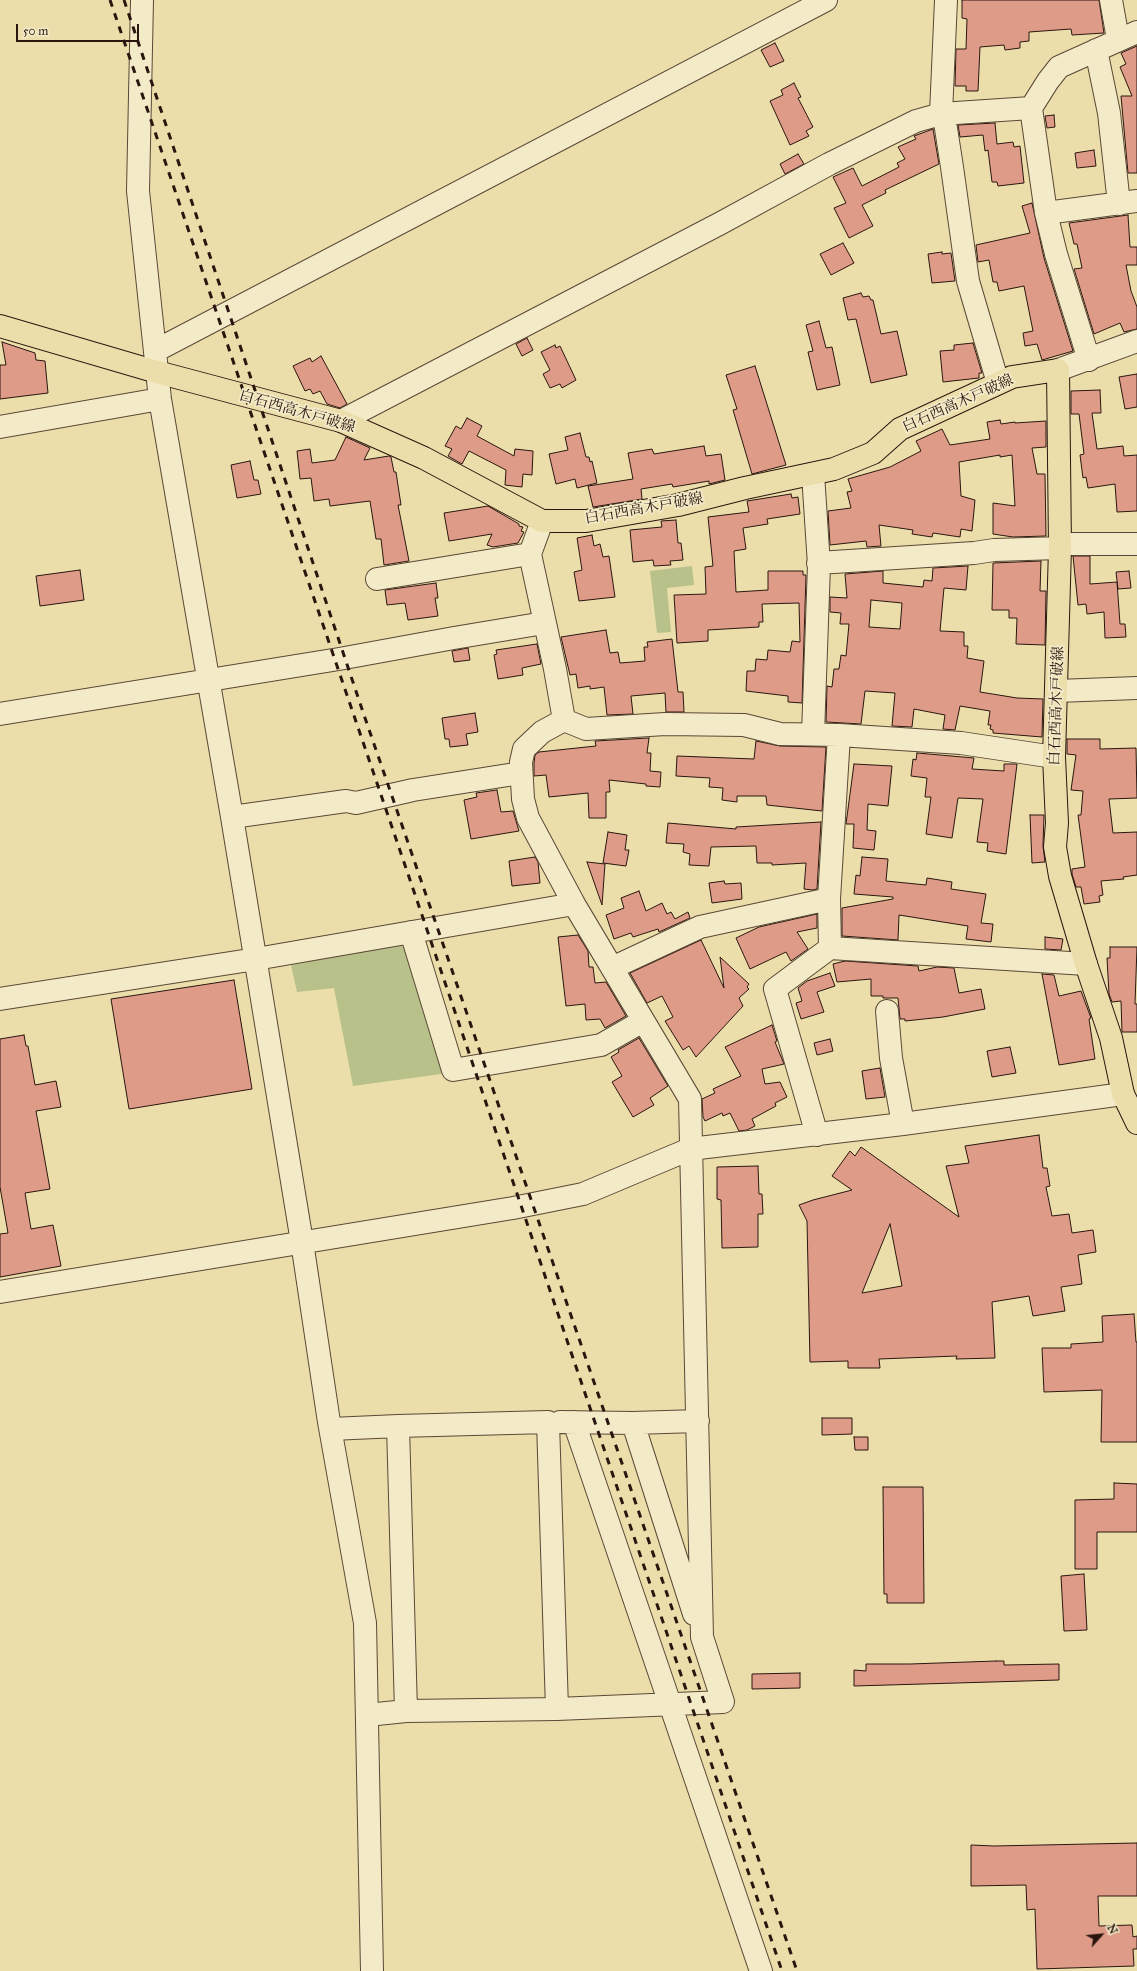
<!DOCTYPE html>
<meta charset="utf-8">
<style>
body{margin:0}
#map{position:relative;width:1137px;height:1971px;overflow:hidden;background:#ecdeaa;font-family:"IM FELL Great Primer",serif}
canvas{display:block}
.north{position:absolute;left:1081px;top:1915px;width:40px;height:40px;-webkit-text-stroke:3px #f3eac8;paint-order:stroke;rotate:63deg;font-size:11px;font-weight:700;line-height:16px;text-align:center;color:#2a160f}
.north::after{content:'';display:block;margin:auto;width:14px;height:18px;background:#2a160f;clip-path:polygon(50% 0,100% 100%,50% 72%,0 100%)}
.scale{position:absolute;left:16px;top:24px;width:123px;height:18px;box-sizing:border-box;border:2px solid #2a160f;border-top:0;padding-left:5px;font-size:12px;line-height:14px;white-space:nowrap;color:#2a160f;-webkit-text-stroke:3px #f3eac8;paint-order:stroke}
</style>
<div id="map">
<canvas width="1137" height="1971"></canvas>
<div class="north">N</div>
<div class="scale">50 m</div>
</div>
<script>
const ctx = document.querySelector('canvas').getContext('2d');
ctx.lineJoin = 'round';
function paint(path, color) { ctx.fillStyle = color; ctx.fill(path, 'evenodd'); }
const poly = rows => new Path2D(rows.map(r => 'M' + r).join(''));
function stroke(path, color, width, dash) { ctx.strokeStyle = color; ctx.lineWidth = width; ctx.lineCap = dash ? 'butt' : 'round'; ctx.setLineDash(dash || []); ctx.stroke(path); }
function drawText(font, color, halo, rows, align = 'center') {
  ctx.font = font + ' "IM FELL Great Primer","Noto Serif JP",serif'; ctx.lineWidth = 3.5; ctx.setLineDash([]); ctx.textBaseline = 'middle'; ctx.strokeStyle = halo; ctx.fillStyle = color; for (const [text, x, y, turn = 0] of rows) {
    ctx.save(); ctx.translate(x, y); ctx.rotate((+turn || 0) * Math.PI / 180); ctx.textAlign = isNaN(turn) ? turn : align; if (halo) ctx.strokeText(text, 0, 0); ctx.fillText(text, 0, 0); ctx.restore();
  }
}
const green = poly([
 [692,566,694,585,667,588,671,632,657,633,650,571],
 [397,945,406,947,442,1053,441,1074,353,1086,334,988,297,992,291,965]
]);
const building = poly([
 [962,0,1099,0,1104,33,1072,35,1071,29,1029,32,1029,41,1020,42,1020,48,1005,50,1004,45,980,47,978,91,966,91,966,86,955,86,956,49,966,49,967,19,962,18,962,0],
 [775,43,784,61,770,67,761,50,775,43],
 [1137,46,1137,173,1128,173,1121,96,1132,96,1120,67,1126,64,1121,53,1137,46],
 [794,83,801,97,798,98,813,127,806,131,809,136,790,145,770,101,783,95,781,90,794,83],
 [1054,115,1055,127,1047,128,1045,116,1054,115],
 [995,123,997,144,1013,142,1014,147,1020,146,1024,183,998,186,997,182,992,182,988,150,985,151,983,135,960,137,958,125,995,123],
 [933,129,939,164,885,190,886,193,862,205,873,226,849,238,834,208,846,203,833,177,853,168,862,186,899,167,897,163,905,159,898,147,916,139,914,136,933,129],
 [1094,150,1096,166,1077,168,1075,153,1094,150],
 [798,154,804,164,785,174,780,164,798,154],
 [1032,203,1044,258,1073,351,1042,360,1037,344,1025,346,1023,333,1033,331,1024,286,999,291,997,282,993,282,989,260,978,262,976,245,1030,233,1022,206,1032,203],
 [1128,215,1130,247,1137,247,1137,265,1126,265,1131,291,1137,307,1137,329,1124,332,1120,323,1094,334,1074,269,1082,268,1077,244,1074,244,1069,223,1128,215],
 [843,243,854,263,831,275,820,254,843,243],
 [942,252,942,254,951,253,955,281,932,283,928,254,942,252],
 [861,293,863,297,869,296,871,300,873,300,881,334,897,331,907,375,871,383,856,319,848,320,843,298,861,293],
 [819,321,826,348,832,347,840,385,817,390,808,352,813,351,806,325,819,321],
 [527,338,533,350,522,356,516,344,527,338],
 [2,342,35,353,36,360,45,361,48,393,0,399,0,365,6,365,2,342],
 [973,343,982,373,979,373,979,378,943,382,940,351,954,350,954,345,973,343],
 [555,345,556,348,560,346,576,380,562,388,560,384,550,388,543,374,550,370,541,352,555,345],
 [321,356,347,404,340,408,327,404,320,391,313,394,310,389,305,391,293,366,310,358,312,362,321,356],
 [755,366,786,465,752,474,733,410,737,409,726,375,755,366],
 [1137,374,1137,407,1125,409,1119,377,1137,374],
 [1100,390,1101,413,1092,413,1097,449,1123,446,1124,456,1137,455,1137,511,1117,512,1115,484,1088,488,1086,477,1083,478,1080,455,1084,454,1079,414,1071,414,1071,391,1100,390],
 [467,418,482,426,477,436,514,456,515,449,533,451,532,475,523,474,522,487,505,485,506,470,469,451,462,464,448,456,452,449,445,446,456,426,461,429,467,418],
 [1000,420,1001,424,1015,422,1015,423,1046,421,1046,447,1032,448,1037,474,1045,474,1046,536,1013,537,993,534,993,503,1015,506,1012,455,1000,457,1000,455,959,462,961,496,975,500,972,531,961,529,960,537,933,533,932,537,912,534,913,530,879,525,881,546,867,547,866,541,830,545,828,511,851,508,847,492,852,491,848,479,890,467,921,451,916,441,942,429,950,445,990,439,987,422,1000,420],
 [580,433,586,457,589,457,590,462,592,461,597,483,577,488,575,479,556,484,549,454,568,450,565,437,580,433],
 [346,437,370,448,364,460,389,456,391,457,394,472,396,472,401,505,398,505,409,561,384,565,381,539,376,539,370,501,330,506,329,499,314,501,311,478,300,479,297,451,310,449,312,463,335,460,346,437],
 [704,446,706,456,721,454,725,480,709,484,709,481,673,487,672,484,641,489,642,499,593,507,588,486,633,479,628,453,652,449,654,454,704,446],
 [250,461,254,480,258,480,261,494,237,498,231,465,250,461],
 [791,494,792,498,798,497,800,514,767,519,768,524,743,528,746,549,734,551,736,592,768,590,768,571,803,571,803,575,806,575,802,703,788,702,788,696,746,691,747,671,755,671,756,659,767,660,768,650,790,652,792,641,800,642,799,603,762,604,763,622,759,622,759,627,708,630,708,641,677,643,674,595,706,594,705,567,713,566,708,517,749,512,747,501,791,494],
 [488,506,519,524,519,526,523,527,521,531,524,532,518,543,493,547,487,545,492,534,449,541,444,513,488,506],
 [676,520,678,543,681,543,683,560,670,561,671,565,654,566,653,560,633,562,630,530,662,527,661,521,676,520],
 [592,535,594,546,600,544,603,557,609,556,615,597,579,601,574,572,582,570,577,538,592,535],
 [1073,556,1090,556,1090,584,1117,582,1120,624,1125,624,1126,637,1105,638,1104,612,1087,614,1086,604,1078,605,1073,556],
 [1041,561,1040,591,1046,591,1045,645,1016,644,1017,618,1009,618,1009,610,992,610,993,563,1041,561],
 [968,566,966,590,944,588,940,631,964,632,964,646,968,646,967,658,984,661,980,692,1017,698,1043,699,1042,737,993,733,993,730,990,729,991,725,988,725,990,711,960,706,955,730,943,729,945,715,914,709,912,727,892,726,895,693,865,691,861,724,826,722,827,686,832,687,834,669,839,669,841,655,846,656,849,624,840,624,841,613,830,612,830,597,847,598,845,574,883,571,883,583,923,587,924,580,932,581,933,568,968,566],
 [871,600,902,603,900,629,869,627,871,600],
 [80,570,84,600,40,606,36,576,80,570],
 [1129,571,1131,588,1118,589,1116,572,1129,571],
 [436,583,438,598,435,598,438,616,408,620,405,603,387,605,385,590,436,583],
 [606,630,610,653,618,652,620,663,645,661,644,647,648,647,647,642,672,639,678,692,683,692,684,712,666,712,665,693,631,696,633,714,607,715,604,687,590,689,590,686,578,688,576,674,570,675,561,637,606,630],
 [537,644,541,664,522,668,523,675,498,679,494,655,497,654,496,650,537,644],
 [468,648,470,660,454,662,452,651,468,648],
 [475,713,478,732,466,734,468,745,450,747,449,739,445,739,442,718,475,713],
 [649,738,647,753,651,753,650,771,661,772,660,787,646,786,646,784,609,780,610,792,606,792,606,818,589,818,588,793,549,797,546,775,534,776,534,763,535,755,539,752,596,746,595,741,649,738],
 [1067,739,1100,739,1100,749,1136,748,1137,798,1109,799,1113,833,1137,832,1137,875,1123,877,1124,879,1101,881,1103,895,1099,896,1100,902,1084,904,1081,887,1076,887,1072,874,1072,869,1085,867,1078,815,1081,815,1083,791,1071,790,1076,755,1067,754,1067,739],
 [756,741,780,746,826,747,822,811,767,805,766,796,737,796,737,802,722,800,723,788,709,787,710,778,676,776,677,756,754,759,756,741],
 [917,753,974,758,972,769,1004,771,1004,764,1017,764,1006,854,987,851,988,843,977,842,983,799,958,798,952,838,926,834,931,797,925,797,927,778,911,776,913,759,916,760,917,753],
 [854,764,892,766,888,806,868,804,867,830,876,831,874,850,853,848,854,824,846,824,854,764],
 [497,790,501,812,513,811,519,831,471,839,464,800,477,797,476,793,497,790],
 [1030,815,1044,815,1043,846,1045,862,1032,863,1030,815],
 [821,822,817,889,813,890,804,889,806,863,772,865,772,863,757,863,756,846,711,847,709,866,689,865,690,854,683,852,684,844,666,843,668,823,736,829,736,827,821,822],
 [608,832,627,835,625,850,629,850,626,866,603,863,608,832],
 [535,857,538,862,540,883,512,886,509,861,535,857],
 [862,857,888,859,886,881,926,885,927,878,952,882,951,889,986,894,981,923,993,924,991,942,966,939,968,926,899,915,898,940,842,936,842,908,893,899,893,897,854,894,856,875,860,876,862,857],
 [587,862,605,864,602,905,587,862],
 [724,881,725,884,741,883,742,899,712,903,709,883,724,881],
 [639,891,646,911,662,903,667,914,671,912,675,919,688,912,690,918,659,932,658,929,633,937,631,933,614,939,606,915,624,908,621,898,639,891],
 [817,914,817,928,797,932,808,949,791,961,786,952,750,969,736,938,759,927,817,914],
 [578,935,588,951,589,967,593,967,595,983,606,982,626,1016,605,1028,600,1019,586,1020,585,1004,566,1006,558,937,578,935],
 [1045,937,1063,939,1061,950,1045,949,1045,937],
 [701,940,724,988,720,957,749,984,747,987,749,989,739,998,743,1006,696,1057,689,1046,683,1050,665,1021,673,1017,662,996,647,1003,630,973,701,940],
 [1110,947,1137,947,1135,1004,1137,1004,1137,1032,1122,1032,1121,1001,1112,1002,1109,994,1107,958,1110,958,1110,947],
 [845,961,918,966,919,971,937,967,954,968,959,993,981,989,985,1009,943,1017,905,1021,905,1019,900,1019,898,998,883,998,883,996,871,996,871,979,837,982,833,964,845,961],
 [830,973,835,986,817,992,824,1012,801,1019,796,1003,802,1001,798,988,807,981,830,973],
 [1042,974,1054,975,1059,996,1081,991,1091,1018,1089,1019,1095,1059,1059,1065,1042,974],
 [234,980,252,1089,129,1109,111,999,234,980],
 [772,1025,777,1041,775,1042,784,1064,762,1069,765,1084,780,1082,787,1097,775,1103,776,1106,752,1119,755,1126,747,1130,739,1131,730,1113,723,1116,722,1113,705,1121,703,1117,702,1099,715,1093,713,1089,741,1076,725,1047,772,1025],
 [24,1035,26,1046,28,1046,35,1085,56,1081,61,1107,36,1111,50,1189,25,1193,31,1229,53,1225,61,1266,0,1277,0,1234,8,1233,0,1187,0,1039,24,1035],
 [639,1038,668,1086,650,1098,654,1105,633,1117,612,1082,622,1076,611,1057,619,1052,618,1050,639,1038],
 [830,1039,833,1051,817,1055,814,1043,830,1039],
 [1010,1047,1016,1073,992,1077,987,1051,1010,1047],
 [880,1068,885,1097,866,1099,862,1071,880,1068],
 [1039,1135,1043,1168,1047,1168,1050,1186,1046,1187,1052,1216,1069,1214,1072,1233,1093,1230,1096,1252,1078,1255,1082,1284,1061,1287,1065,1311,1033,1316,1029,1296,992,1302,995,1358,956,1359,957,1356,879,1359,880,1368,848,1368,848,1361,810,1362,807,1221,799,1205,813,1200,852,1190,832,1176,850,1151,855,1156,861,1147,959,1217,946,1166,969,1163,965,1146,1039,1135],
 [890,1224,902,1286,862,1293,890,1224],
 [758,1166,759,1194,762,1194,763,1214,758,1214,758,1247,722,1248,721,1200,717,1199,717,1167,758,1166],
 [1134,1314,1136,1342,1137,1342,1137,1442,1101,1442,1102,1390,1044,1392,1042,1348,1071,1348,1071,1344,1103,1342,1102,1316,1134,1314],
 [822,1418,852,1418,852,1434,822,1435,822,1418],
 [854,1437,868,1437,868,1450,855,1450,854,1437],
 [1114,1483,1137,1484,1137,1532,1097,1532,1097,1569,1075,1569,1075,1500,1114,1499,1114,1483],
 [883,1487,923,1487,924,1603,887,1603,887,1594,884,1594,883,1487],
 [1084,1574,1087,1630,1064,1631,1061,1576,1084,1574],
 [996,1661,1004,1661,1004,1665,1059,1664,1059,1680,854,1686,854,1670,866,1671,866,1664,910,1664,996,1661],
 [800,1673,800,1688,752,1689,752,1674,800,1673],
 [1137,1843,1137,1896,1098,1896,1099,1926,1132,1925,1133,1937,1137,1936,1137,1949,1133,1949,1134,1966,1037,1969,1035,1909,1027,1910,1026,1885,971,1886,971,1845,994,1846,1137,1843]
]);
const minor = poly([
 [142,0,138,191,160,399,232,817,302,1242,329,1422,365,1623,372,1971],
 [946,0,941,114,945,122,952,167,968,281,998,383],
 [1111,0,1118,39],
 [1096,50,1109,113,1119,204],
 [1046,213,1137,201],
 [155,351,826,0],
 [1089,360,1056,254,1046,213,1031,108,1048,81,1059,67,1137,32],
 [1058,370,1137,341],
 [341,421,721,223,829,164,916,121,941,114,1031,108],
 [0,427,160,399],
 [813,474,819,565,813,734],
 [542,521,530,554,555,669,564,720],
 [1060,544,1137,544],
 [818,563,974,553,994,550,1060,548],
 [377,579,530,554],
 [1057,691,1137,688],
 [0,714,339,659,454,638,544,623],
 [839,735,829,899,830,948,1086,964],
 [232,817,346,801,356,803,413,790,521,773],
 [411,932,453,1070,601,1045,643,1021],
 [612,968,700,927,829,899],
 [0,999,256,959,574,904],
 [887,1011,891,1058,903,1124],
 [817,1135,775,989,830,948],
 [0,1292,513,1208,583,1194,690,1149,903,1124,1123,1094],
 [560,1422,633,1423],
 [574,1422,761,1971],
 [331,1429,398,1426],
 [694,1614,633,1423,698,1421],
 [406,1711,398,1426,548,1422,557,1709],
 [367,1715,406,1711,557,1709,723,1702,702,1637,690,1099,574,904,528,818,523,799,521,762,524,749,542,732,564,720,586,729,665,724,744,725,780,734,839,735,961,743,1054,757]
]);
const major = poly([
 [0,326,157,372,341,421,424,458,542,521,586,521,678,505,745,488,834,469,873,453,900,429,1012,377,1058,370,1060,548,1054,757,1057,823,1055,847,1060,876,1086,964,1111,1038,1123,1094,1137,1123]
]);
const rail = poly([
 [110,0,782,1971],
 [124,0,364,715,797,1971]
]);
const streetNames = [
 ["白石西高木戸破線",958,404,-24],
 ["白石西高木戸破線",297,412,16],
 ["白石西高木戸破線",644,509,-10],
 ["白石西高木戸破線",1057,706,-88]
];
paint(green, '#b7c189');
paint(building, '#de9b88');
stroke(building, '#2a160f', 1);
stroke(minor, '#5a4836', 24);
stroke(major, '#2a160f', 24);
stroke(minor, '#f3eac8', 22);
stroke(major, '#ecdeaa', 22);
stroke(rail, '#2a160f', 3, [7, 7]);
drawText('15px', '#2a160f', '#f3eac8', streetNames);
</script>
